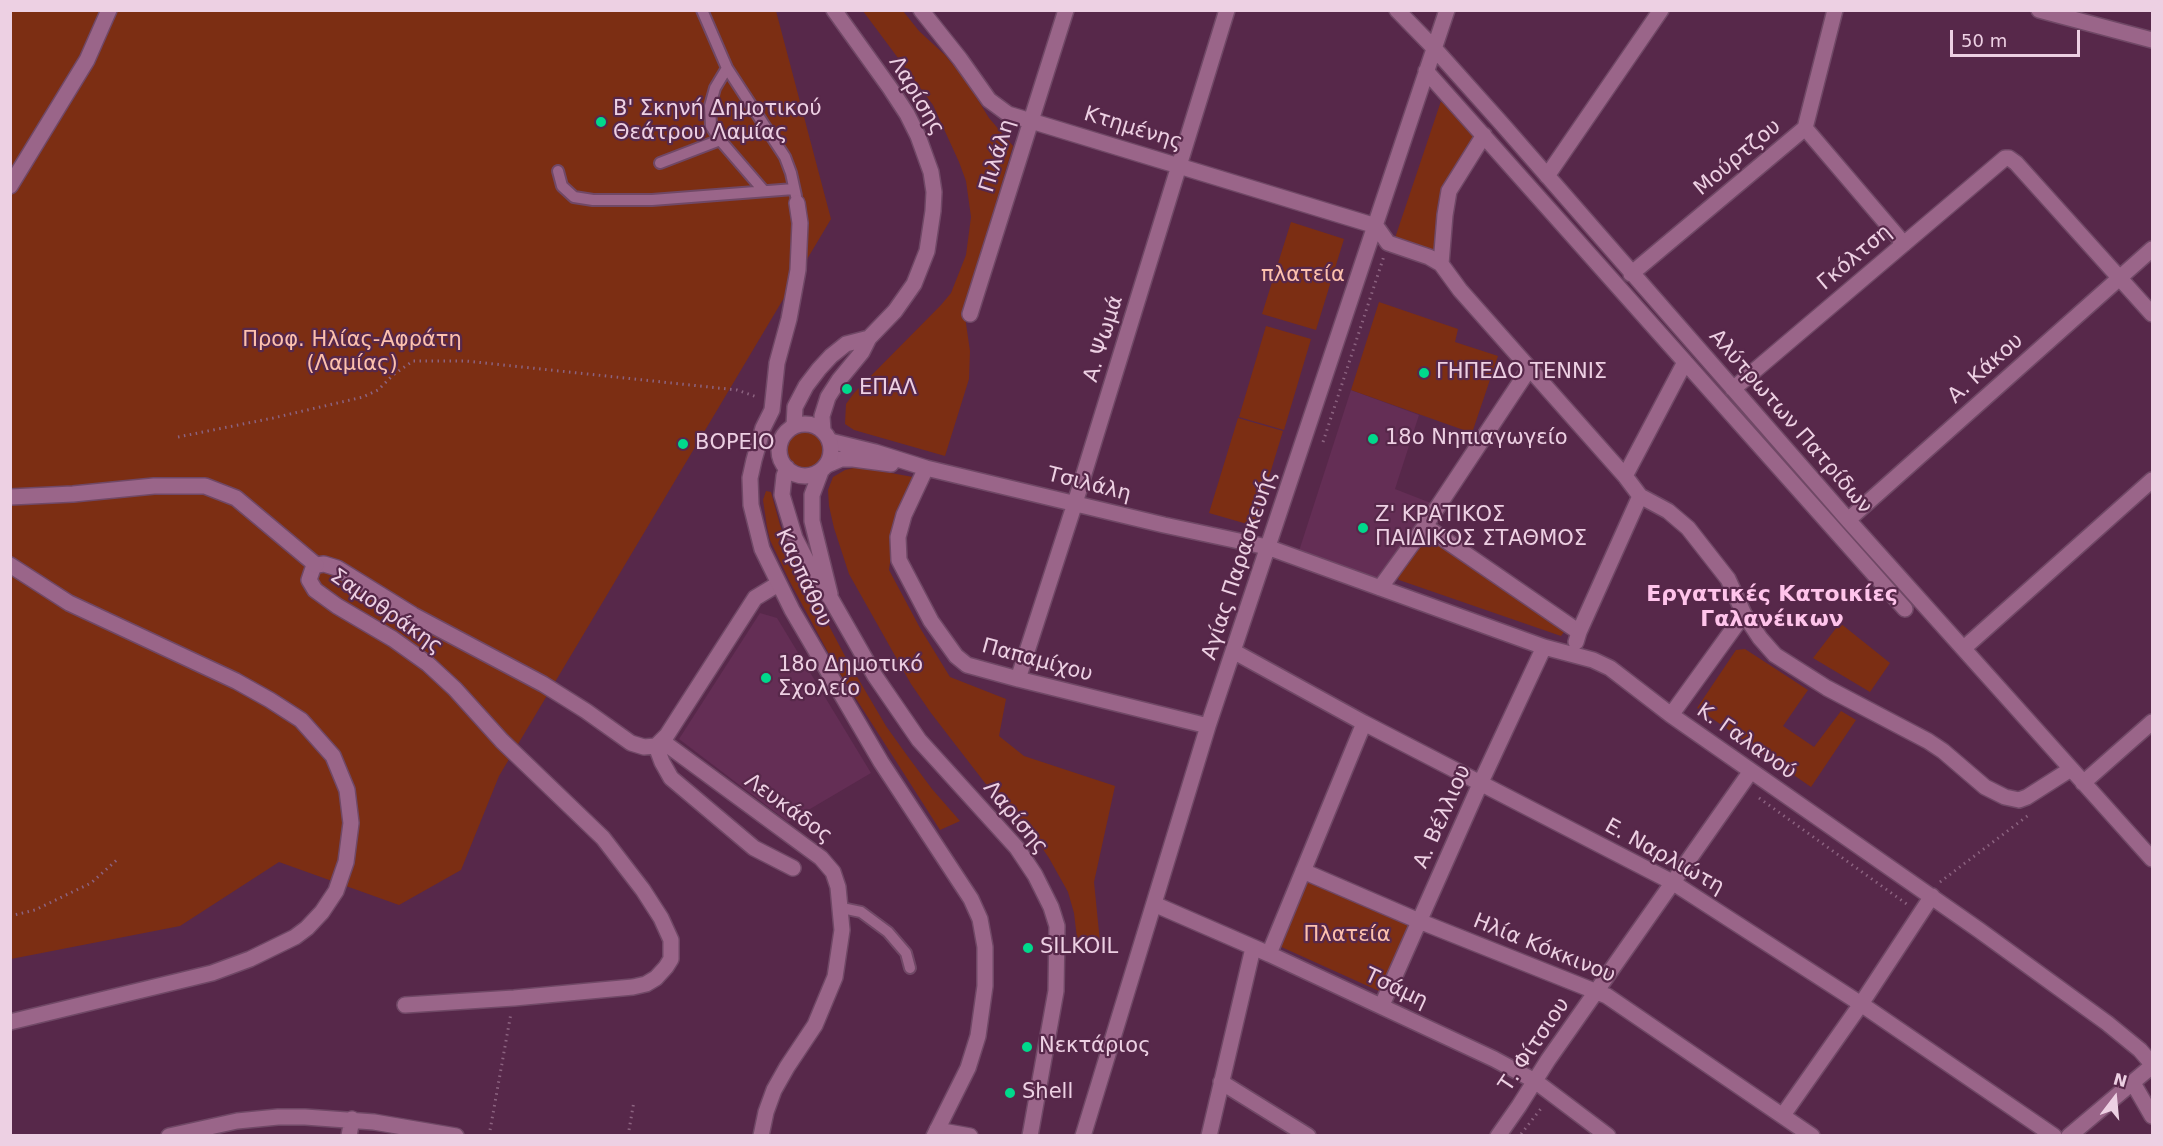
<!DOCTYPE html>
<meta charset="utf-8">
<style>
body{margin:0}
#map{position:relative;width:2163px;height:1146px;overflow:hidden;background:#57284a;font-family:"DejaVu Sans",sans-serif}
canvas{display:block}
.frame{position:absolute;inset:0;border:12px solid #edd0e3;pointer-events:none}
.north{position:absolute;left:2085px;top:1068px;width:60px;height:60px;-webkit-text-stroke:4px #57284a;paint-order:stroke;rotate:16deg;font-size:16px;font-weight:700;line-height:24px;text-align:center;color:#edd0e3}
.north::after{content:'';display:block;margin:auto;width:21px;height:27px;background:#edd0e3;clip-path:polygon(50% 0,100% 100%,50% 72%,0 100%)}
.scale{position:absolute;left:1950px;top:30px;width:130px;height:27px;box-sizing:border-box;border:3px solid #edd0e3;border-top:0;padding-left:8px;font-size:18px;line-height:21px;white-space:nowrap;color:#edd0e3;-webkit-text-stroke:4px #57284a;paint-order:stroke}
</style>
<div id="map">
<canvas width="2163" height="1146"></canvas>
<div class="frame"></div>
<div class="north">N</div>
<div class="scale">50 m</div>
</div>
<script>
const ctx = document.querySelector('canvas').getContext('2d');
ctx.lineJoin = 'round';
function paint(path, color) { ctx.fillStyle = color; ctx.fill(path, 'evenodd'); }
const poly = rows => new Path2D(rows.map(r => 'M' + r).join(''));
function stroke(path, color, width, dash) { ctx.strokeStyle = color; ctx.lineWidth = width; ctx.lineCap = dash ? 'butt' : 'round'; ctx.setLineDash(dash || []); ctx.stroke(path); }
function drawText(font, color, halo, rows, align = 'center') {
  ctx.font = font + ' "DejaVu Sans",sans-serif'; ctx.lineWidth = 4.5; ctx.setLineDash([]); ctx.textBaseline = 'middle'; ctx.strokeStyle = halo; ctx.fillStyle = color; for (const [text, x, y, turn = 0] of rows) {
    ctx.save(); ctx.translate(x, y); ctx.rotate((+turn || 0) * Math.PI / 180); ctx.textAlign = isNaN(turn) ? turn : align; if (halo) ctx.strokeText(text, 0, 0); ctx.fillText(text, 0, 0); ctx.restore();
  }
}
const built = poly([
 [1351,390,1419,415,1395,489,1436,505,1382,587,1299,551],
 [760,613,777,618,871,773,788,822,679,739]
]);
const green = poly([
 [11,11,776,11,831,219,499,776,461,870,399,905,279,862,180,926,11,959],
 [863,11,903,11,919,31,945,55,967,82,989,118,1013,146,964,310,970,351,969,379,945,456,854,430,845,424,846,404,854,393,941,305,951,293,966,255,971,217,966,181,959,162,933,105],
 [1441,101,1477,138,1446,181,1438,202,1434,253,1395,238],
 [1291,222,1344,239,1316,330,1262,314],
 [1379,302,1458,329,1455,342,1498,356,1472,433,1351,390],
 [1266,326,1311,339,1284,430,1239,417],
 [1238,418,1283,431,1254,526,1209,513],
 '785 449a20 20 0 1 1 40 0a20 20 0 1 1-40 0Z',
 [858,467,913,477,895,524,889,570,920,628,950,677,1006,699,999,736,1024,756,1115,786,1094,882,1100,942,1077,938,1074,913,1068,892,1049,858,1036,839,985,783,931,713,911,684,849,574,834,528,829,506,828,490,833,477,845,470],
 [766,491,771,492,780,525,792,556,846,658,886,726,906,754,932,789,960,821,940,830,837,669,790,582,770,540,767,527,763,500],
 [1434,538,1566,629,1561,636,1399,580,1396,575,1420,540],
 [1840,623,1890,663,1870,692,1813,658],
 [1745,649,1808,690,1783,726,1814,747,1841,711,1856,720,1811,787,1697,708,1736,650],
 [1308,877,1412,923,1381,992,1277,945]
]);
const path = poly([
 [178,437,273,418,363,397,378,390,393,375,413,361,466,361,737,390,757,397],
 [1323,442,1384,256],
 [1759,798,1908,905],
 [1940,882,2030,814],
 [10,916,35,910,91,883,119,858],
 [1521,1134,1543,1106],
 [489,1136,511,1013],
 [628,1136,634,1101]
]);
const lane = poly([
 [702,10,727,68,785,157,791,173,796,196],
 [727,68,715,88,710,106,711,126,720,140,764,191],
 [660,163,720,140],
 [558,171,562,186,574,197,593,200,652,200,794,189],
 [842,908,861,912,888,932,906,953,910,968]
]);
const street = poly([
 [921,10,960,59,989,100,1008,114,1376,226,1388,243,1429,257,1441,264,1460,290,1625,476,1640,496,1668,511,1688,528,1728,579,1744,614,1760,638,1775,655,1827,688,1928,741,1943,751,1985,787,2005,797,2019,800,2027,797,2071,769],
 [1397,10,1434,48,1502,124,1848,520,2152,859],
 [2039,10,2152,40],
 [1426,71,1905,609],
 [1805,128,1904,244],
 [1547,176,1661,10],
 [1441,264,1445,215,1449,191,1484,135],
 [1631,274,1805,128,1835,10],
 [970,314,1066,10],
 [1529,369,1425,526,1579,632],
 [1733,389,2005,158,2009,158,2016,163,2152,314],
 [830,441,875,452,926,468,1164,525,1267,547,1544,647,1593,660,1610,668,1671,715,1979,930,2107,1023,2140,1050,2152,1064],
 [827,465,841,459,853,459,891,464],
 [926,468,904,515,898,537,899,560,931,621,956,656,967,665,1018,679,1208,726],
 [1625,476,1685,362],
 [1848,520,2152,249],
 [1380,588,1425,526],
 [1576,642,1579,632,1640,496],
 [1964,648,2152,480],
 [1233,651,1364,723,1672,882,1861,1004,2054,1136],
 [1018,679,1075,503,1227,10],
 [1671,715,1744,614],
 [662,741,821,858,833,872,838,887,842,930,835,977,815,1025,787,1067,774,1090,766,1112,761,1136],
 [656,746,662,762,671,778,754,848,793,868],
 [2083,783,2152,722],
 [1303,871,1419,921,1607,996,1812,1136],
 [1154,904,1269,954,1494,1059,1535,1081,1608,1136],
 [1269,954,1364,723],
 [405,1005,514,998,633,987,646,984,656,978,666,967,671,959,671,940,661,918,643,890,603,838,502,741,455,689,428,664,393,639,337,606,315,590,309,580,313,568,317,565,324,564,337,568,413,615,543,684,586,711,631,743,644,747,656,746,667,735,755,598,778,584],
 [1382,1005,1481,782,1544,647],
 [1221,1082,1308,1136],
 [2133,1083,2152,1116],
 [1783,1115,1861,1004,1932,896],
 [937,1130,970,1136],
 [169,1136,237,1121,278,1117,305,1117,374,1122,456,1136],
 [349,1136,352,1119],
 [1083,1136,1208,726,1447,10],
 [1209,1136,1253,948],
 [1498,1136,1519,1106,1548,1060,1751,771],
 [2069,1136,2152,1066]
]);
const secondary = poly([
 [10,186,87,60,109,10],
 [797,203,800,223,798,270,789,319,777,363,772,410,763,428,754,460,750,478,751,505,762,549,792,610,881,762,971,899,980,919,985,947,985,986,978,1036,968,1068,934,1136],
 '779 450a26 26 0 1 1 52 0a26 26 0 1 1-52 0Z',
 [794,426,795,407,806,386,819,369,831,356,846,344,869,338],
 [823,431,822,416,828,397,839,380,862,352,869,338,895,311,914,284,927,251,933,211,934,192,931,172,918,136,907,114,890,88,834,10],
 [787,468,784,476,782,495,795,538,815,577,831,599,875,676,919,740,1017,848,1035,875,1051,907,1057,926,1056,991,1030,1136],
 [821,471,812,495,812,521,830,594],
 [10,497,73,494,154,486,205,486,236,498,316,565],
 [10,565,69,603,236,681,270,700,301,720,333,756,347,790,351,823,346,862,336,891,322,912,307,928,295,937,250,959,212,973,10,1022]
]);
const markers = [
 [601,122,6,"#00d98c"],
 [1424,373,6,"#00d98c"],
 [847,389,6,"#00d98c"],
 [1373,439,6,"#00d98c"],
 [683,444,6,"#00d98c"],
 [1363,528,6,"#00d98c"],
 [766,678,6,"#00d98c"],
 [1028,948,6,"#00d98c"],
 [1027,1047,6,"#00d98c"],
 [1010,1093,6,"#00d98c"]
];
const streetNames = [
 ["Λαρίσης",916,96,59],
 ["Κτημένης",1133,129,17],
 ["Πιλάλη",998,156,-73],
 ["Μούρτζου",1738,158,-40],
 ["Γκόλτση",1855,258,-40],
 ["Α. Ψωμά",1104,339,-73],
 ["Α. Κάκου",1986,369,-42],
 ["Αλύτρωτων Πατρίδων",1790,422,49],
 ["Τσιλάλη",1089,485,14],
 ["Αγίας Παρασκευής",1240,565,-72],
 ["Καρπάθου",803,578,65],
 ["Σαμοθράκης",386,612,35],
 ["Παπαμίχου",1037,661,15],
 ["Κ. Γαλανού",1746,742,35],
 ["Λευκάδος",788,809,36],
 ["Α. Βέλλιου",1443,817,-66],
 ["Λαρίσης",1015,818,50],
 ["Ε. Ναρλιώτη",1664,857,29],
 ["Ηλία Κόκκινου",1544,949,22],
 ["Τσάμη",1396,989,25],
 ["Τ. Φίτσιου",1535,1045,-56]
];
const poiNames = [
 ["Β' Σκηνή Δημοτικού",613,110],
 ["Θεάτρου Λαμίας",613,134],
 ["ΓΗΠΕΔΟ ΤΕΝΝΙΣ",1436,373],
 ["ΕΠΑΛ",859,389],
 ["18ο Νηπιαγωγείο",1385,439],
 ["ΒΟΡΕΙΟ",695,444],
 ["Ζ' ΚΡΑΤΙΚΟΣ",1375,516],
 ["ΠΑΙΔΙΚΟΣ ΣΤΑΘΜΟΣ",1375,540],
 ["18ο Δημοτικό",778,666],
 ["Σχολείο",778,690],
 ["SILKOIL",1040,948],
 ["Νεκτάριος",1039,1047],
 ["Shell",1022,1093]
];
const parkNames = [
 ["πλατεία",1303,276],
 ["Προφ. Ηλίας-Αφράτη",352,341],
 ["(Λαμίας)",352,365],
 ["Πλατεία",1347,936]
];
const neighbourhoodNames = [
 ["Εργατικές Κατοικίες",1772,595],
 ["Γαλανέικων",1772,620]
];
paint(built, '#642e55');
paint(green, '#7c2e13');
stroke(lane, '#704866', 14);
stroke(street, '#704866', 18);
stroke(secondary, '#704866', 18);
stroke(path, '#8c6380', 3, [1.5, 4.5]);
stroke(lane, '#9a6589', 10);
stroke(street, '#9a6589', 15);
stroke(secondary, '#9a6589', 15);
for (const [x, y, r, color] of markers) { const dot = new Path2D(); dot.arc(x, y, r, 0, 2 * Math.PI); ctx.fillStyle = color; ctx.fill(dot); stroke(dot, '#57284a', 2); }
drawText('21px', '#edd0e3', '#57284a', streetNames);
drawText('21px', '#edd0e3', '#57284a', poiNames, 'left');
drawText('21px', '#fdc1ad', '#57284a', parkNames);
drawText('bold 22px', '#ffc4eb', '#57284a', neighbourhoodNames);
</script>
